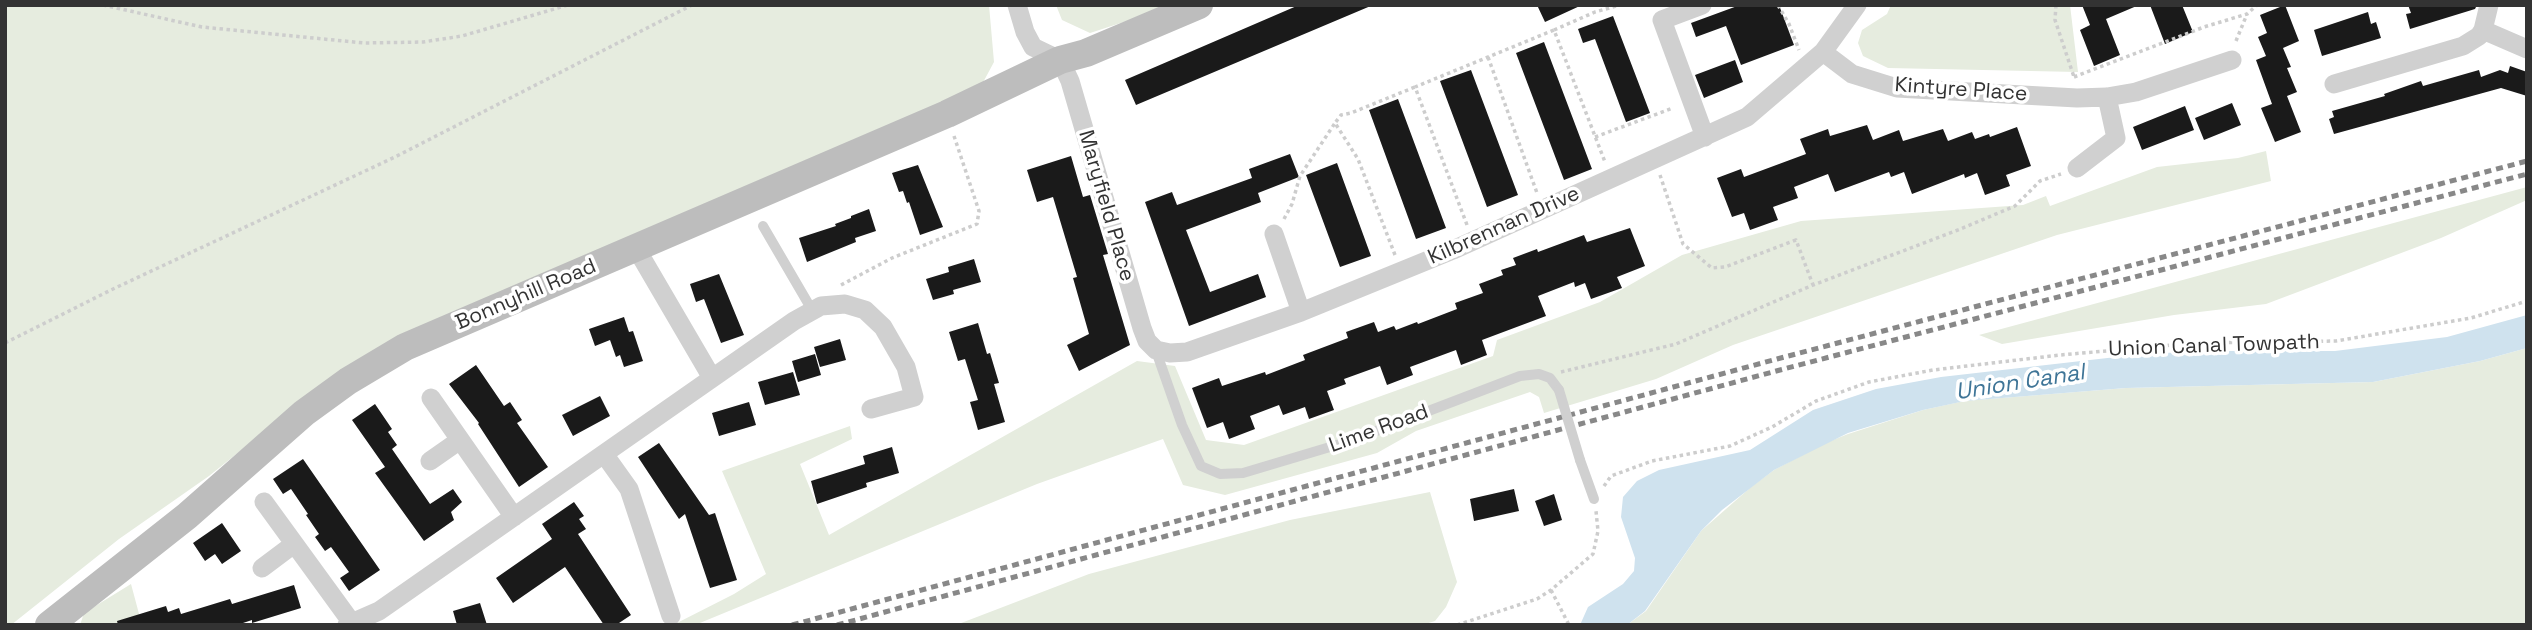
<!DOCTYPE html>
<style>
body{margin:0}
#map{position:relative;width:2532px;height:630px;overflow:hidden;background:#fff;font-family:"Space Grotesk",sans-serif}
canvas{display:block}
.frame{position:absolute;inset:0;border:7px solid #333;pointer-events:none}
</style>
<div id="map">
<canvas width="2532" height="630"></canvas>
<div class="frame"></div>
</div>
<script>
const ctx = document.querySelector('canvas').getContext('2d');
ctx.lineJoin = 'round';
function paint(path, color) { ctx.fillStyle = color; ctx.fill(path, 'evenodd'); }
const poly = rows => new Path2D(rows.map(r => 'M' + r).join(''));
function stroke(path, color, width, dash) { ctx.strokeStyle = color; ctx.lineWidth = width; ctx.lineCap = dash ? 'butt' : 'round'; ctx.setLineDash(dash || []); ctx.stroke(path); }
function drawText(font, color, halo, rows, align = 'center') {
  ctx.font = font + ' "Space Grotesk",sans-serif'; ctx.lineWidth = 7; ctx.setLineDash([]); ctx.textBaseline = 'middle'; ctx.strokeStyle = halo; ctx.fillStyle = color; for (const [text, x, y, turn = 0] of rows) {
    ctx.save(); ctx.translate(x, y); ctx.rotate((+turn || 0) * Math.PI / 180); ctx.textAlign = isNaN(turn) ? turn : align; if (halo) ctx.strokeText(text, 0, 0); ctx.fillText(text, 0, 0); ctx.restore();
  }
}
const green = poly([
 [5,5,989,5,994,62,980,88,336,374,209,476,119,539,11,625,5,625],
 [1056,5,1164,5,1133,19,1090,33,1062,20],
 [1891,5,2070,5,2078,72,1888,68,1863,56,1858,43,1862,30,1887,14],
 [2266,151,2271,181,2057,235,1733,345,1656,379,1544,413,1539,397,1530,392,1416,431,1377,453,1225,495,1183,485,1163,439,1037,484,695,625,673,625,734,594,766,574,722,471,850,426,852,439,800,464,829,535,1137,361,1175,366,1206,440,1244,445,1493,356,1497,340,1600,302,1682,255,1801,221,2023,205,2046,196,2050,206,2157,167,2238,158],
 [2527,187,2527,200,2441,238,2266,304,2174,315,2002,344,1979,335],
 [2527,348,2527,625,1627,625,1646,611,1701,531,1751,487,1774,470,1823,444,1848,434,1923,410,1964,401,2126,388,2373,382,2480,361],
 [1430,492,1457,582,1446,607,1435,621,1422,625,956,625,1089,574,1290,520],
 [131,584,142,625,80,625,84,613]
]);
const water = poly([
 [2527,315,2527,348,2480,361,2373,382,2126,388,1965,401,1923,410,1848,433,1774,470,1722,510,1701,531,1645,611,1627,625,1580,625,1588,607,1623,584,1634,571,1635,558,1621,517,1623,497,1637,481,1659,470,1750,450,1813,410,1876,389,1941,377,2125,356,2193,351,2335,351,2447,337]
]);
const building = poly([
 [1299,5,1373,5,1136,105,1125,80],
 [1537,5,1582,5,1545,22],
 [1740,5,1779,5,1794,45,1741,65,1726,26,1696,37,1691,23],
 [2082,5,2139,5,2106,19,2120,55,2094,66,2080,30,2090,25],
 [2150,5,2182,5,2193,32,2165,44],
 [2285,5,2299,41,2283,48,2291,67,2287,68,2297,92,2287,96,2301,132,2275,142,2261,108,2272,104,2256,60,2266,56,2258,37,2267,33,2260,15],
 [2408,5,2476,5,2476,7,2475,9,2410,29,2406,14,2411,13],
 [2368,12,2371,24,2376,22,2381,38,2322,56,2314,30],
 [1613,16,1650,113,1626,122,1595,39,1583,43,1578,29],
 [1544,42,1592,169,1564,180,1516,53],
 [1735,60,1743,82,1704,98,1695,75],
 [2510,66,2527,72,2527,96,2501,88,2334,134,2329,119,2334,117,2332,111,2385,96,2384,94,2421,81,2423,86,2479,70,2481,77,2500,70,2508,73],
 [1471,70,1518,195,1487,207,1440,81],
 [1398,99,1446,228,1416,239,1369,110],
 [2232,103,2241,125,2204,140,2195,118],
 [2185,106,2194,130,2142,150,2133,127],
 [1867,125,1873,140,1899,130,1903,141,1943,129,1948,141,1972,132,1975,139,1989,134,1990,137,2017,127,2031,166,2006,175,2010,186,1985,195,1977,173,1965,178,1964,174,1912,194,1904,172,1891,177,1889,172,1835,192,1828,174,1794,187,1798,198,1773,207,1778,220,1750,230,1744,213,1732,217,1717,178,1741,169,1744,177,1806,154,1800,139,1828,129,1830,136],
 [1290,154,1299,177,1258,193,1261,202,1186,230,1210,292,1258,274,1266,297,1189,326,1145,202,1172,192,1177,205,1252,178,1249,169],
 [1071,156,1083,197,1090,195,1108,254,1103,255,1130,345,1079,371,1067,345,1089,334,1073,278,1077,277,1053,197,1037,202,1027,170],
 [1337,163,1371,256,1340,267,1306,175],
 [918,165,943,227,920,235,909,202,907,203,903,191,899,192,892,173],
 [869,209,876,231,855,238,856,242,807,262,799,238,836,226,835,224,851,218,851,216],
 [1630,228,1645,266,1617,277,1622,288,1591,299,1585,283,1575,287,1574,282,1538,296,1546,316,1482,340,1487,355,1461,365,1456,350,1410,367,1413,375,1387,385,1380,366,1344,379,1346,384,1327,391,1334,410,1309,419,1305,407,1283,415,1279,405,1250,416,1255,429,1229,439,1223,422,1207,428,1192,388,1219,378,1222,386,1265,372,1266,375,1305,360,1303,355,1348,338,1346,332,1374,322,1378,332,1394,326,1396,330,1417,322,1418,324,1457,309,1455,303,1483,293,1479,284,1503,275,1501,270,1516,265,1513,258,1537,249,1538,252,1584,235,1587,242],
 [974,259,981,282,953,290,954,294,933,300,926,279,949,272,948,267],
 [719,274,744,335,721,343,704,299,696,302,690,284],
 [624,317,629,332,633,331,643,361,624,367,620,355,616,357,610,340,595,346,589,329],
 [978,323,987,354,990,353,999,383,994,384,1005,422,978,430,970,402,978,400,970,375,965,359,958,361,949,332],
 [840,339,846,360,820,367,814,347],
 [815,354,821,375,798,382,792,361],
 [476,365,504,406,510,402,522,420,517,423,548,467,519,487,478,424,479,423,449,384],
 [793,372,800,395,765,405,758,382],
 [600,396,610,416,573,436,562,415],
 [749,402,756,425,719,436,712,413],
 [375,404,392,429,388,432,397,445,392,449,430,504,453,489,462,502,451,512,454,520,424,541,375,473,385,467,352,420],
 [659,443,709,515,715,513,737,580,710,588,685,514,679,519,638,457],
 [892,447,899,473,866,483,867,487,817,504,811,481,865,464,863,456],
 [303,459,380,570,349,591,340,578,349,572,331,547,325,551,315,537,319,534,306,515,308,514,291,489,283,494,273,479],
 [1514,489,1519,511,1474,521,1470,499],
 [1554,494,1562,520,1544,526,1535,501],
 [574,502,584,516,579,519,586,529,578,534,631,615,616,625,604,625,565,567,513,603,496,578,552,539,542,524],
 [222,523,241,551,222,564,215,554,205,561,193,543],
 [294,585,301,608,252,623,252,620,237,625,118,625,117,621,166,606,168,612,179,608,181,614,230,599,232,604],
 [480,603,487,625,457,625,453,611]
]);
const path = poly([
 [103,5,202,27,364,43,423,42,462,36,568,5],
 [1778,5,1789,24,1799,50],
 [2056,5,2055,20,2074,77],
 [1554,30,1595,12,1620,5],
 [2236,41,2247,14],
 [1488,57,1537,193],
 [2074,77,2204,27,2247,14,2257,5],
 [1595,137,1673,108],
 [1660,175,1683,244,1712,268,1725,267,1796,240,1813,285],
 [1284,219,1292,204,1300,176,1335,123],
 [1467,225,1415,87,1554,30,1605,162],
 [1395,255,1358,159,1335,123,1341,115,1351,113,1415,87],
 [841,285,892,258,977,224,979,211,954,136],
 [5,343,113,289,395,157,692,5],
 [1561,372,1676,344,1813,285,1958,230,2015,206,2040,181,2061,174],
 [1604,486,1611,476,1652,461,1730,446,1772,427,1816,401,1869,382,1933,370,2060,355,2196,343,2336,341,2471,318,2527,301],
 [1551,590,1569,625],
 [1457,625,1537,599,1551,590,1593,554,1598,531,1596,511]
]);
const service = poly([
 [763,226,812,310],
 [1156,351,1182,425,1201,466,1220,474,1243,473,1350,441,1520,376,1539,374,1550,378,1559,390],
 [1580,460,1594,499]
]);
const minor = poly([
 [1017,5,1025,32,1033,47,1060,60,1070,81,1142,328,1147,341,1156,350,1170,353,1187,352,1301,312,1453,250,1747,117,1823,52,1857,5],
 [1702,5,1662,20,1705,137],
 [2483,30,2527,49],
 [1823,52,1852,74,1897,88,2077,98,2107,97,2136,92,2232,60],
 [2334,84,2463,46,2479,36,2483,30,2489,5],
 [2077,168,2116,138,2107,97],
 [1274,234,1301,312],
 [636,248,712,378],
 [431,398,514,517],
 [604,454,629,489,671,616],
 [430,461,460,440],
 [264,502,352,623],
 [262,568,294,544],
 [347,625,379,611,794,321,821,306,845,304,865,310,883,327,906,367,914,397,871,409]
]);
const secondary = poly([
 [49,625,187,516,304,413,348,381,405,347,947,114,1060,60,1086,53,1199,5]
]);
const rail = poly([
 [792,625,1777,359,2527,161],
 [837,625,1780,370,2527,174]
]);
const serviceBridge = poly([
 [1559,390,1580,460]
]);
const streetNames = [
 ["Kintyre Place",1961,90,4],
 ["Maryfield Place",1106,206,74],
 ["Kilbrennan Drive",1504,226,-24],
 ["Bonnyhill Road",526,295,-23],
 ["Union Canal Towpath",2214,346,-2],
 ["Lime Road",1379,429,-20]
];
const waterNames = [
 ["Union Canal",2020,383,-9]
];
paint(green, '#e6ecdf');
paint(water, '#cfe2ee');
paint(building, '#1a1a1a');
stroke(path, '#cdcdcd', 3.5, [3.5, 3.5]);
stroke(service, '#d0d0d0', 10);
stroke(minor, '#d0d0d0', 19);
stroke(secondary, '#bdbdbd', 28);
stroke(rail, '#888', 5, [7, 5]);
stroke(serviceBridge, '#d0d0d0', 10);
drawText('21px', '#333', '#fff', streetNames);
drawText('italic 23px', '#3f7597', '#fff', waterNames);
</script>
